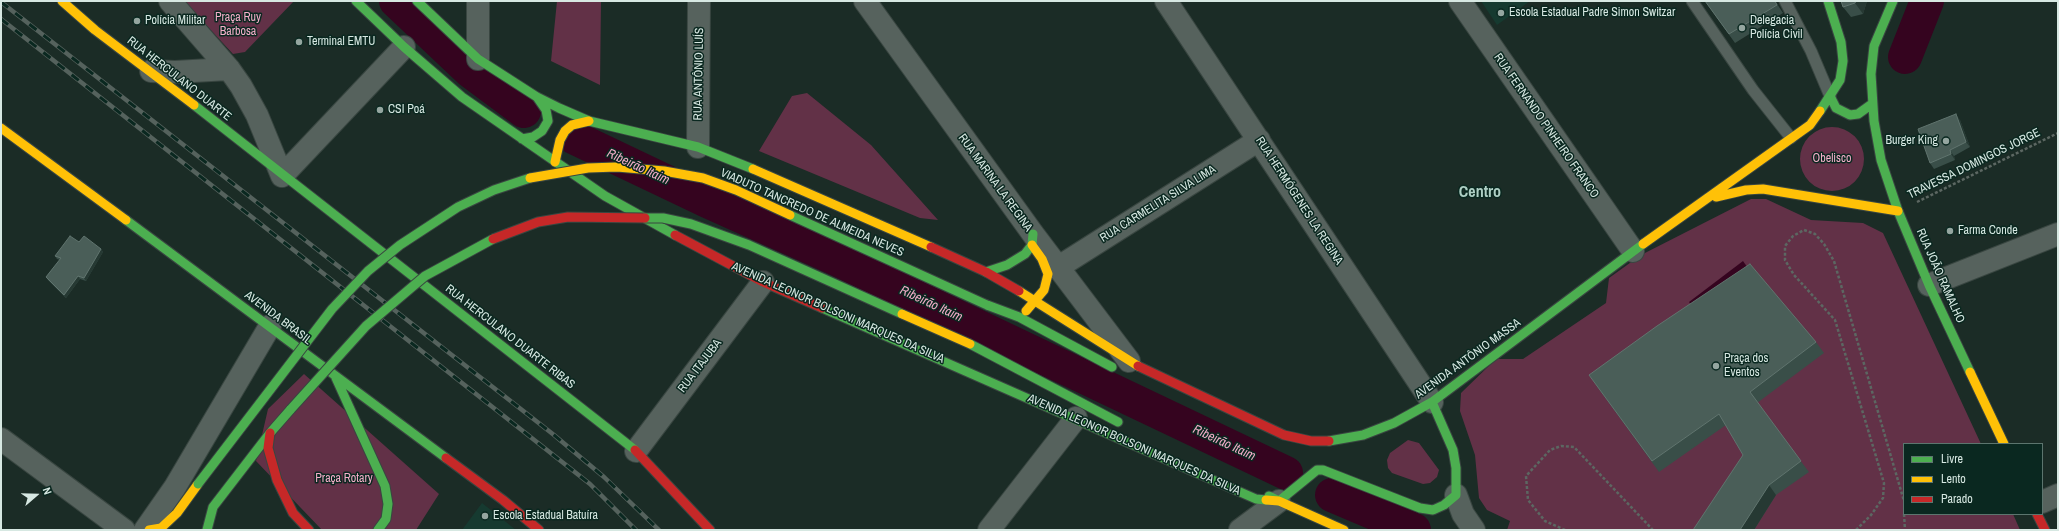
<!DOCTYPE html>
<meta charset="utf-8">
<style>
body{margin:0}
#map{position:relative;width:2059px;height:531px;overflow:hidden;background:#1b2c26;font-family:"Archivo Narrow",sans-serif}
canvas{display:block}
.frame{position:absolute;inset:0;border:2px solid #d7e8e2;pointer-events:none}
.legend{position:absolute;left:1903px;top:443px;width:140px;height:72px;box-sizing:border-box;background:#0a2820;border:1px solid #5c756e;margin:0;padding:5px 7px;list-style:none;font-size:12px;color:#d7e8e2}
.legend li{display:flex;align-items:center;gap:8px;height:20px}
.legend b{width:20px;border:1px solid #5c756e}
.north{position:absolute;left:16px;top:475px;width:40px;height:40px;-webkit-text-stroke:3px #0a2820;paint-order:stroke;rotate:70deg;font-size:11px;font-weight:700;line-height:16px;text-align:center;color:#d7e8e2}
.north::after{content:'';display:block;margin:auto;width:14px;height:18px;background:#d7e8e2;clip-path:polygon(50% 0,100% 100%,50% 72%,0 100%)}
</style>
<div id="map">
<canvas width="2059" height="531"></canvas>
<div class="frame"></div>
<ul class="legend">
<li><b style="height:5px;background:#4caf50"></b>Livre</li>
<li><b style="height:5px;background:#ffc107"></b>Lento</li>
<li><b style="height:5px;background:#c62828"></b>Parado</li>
</ul>
<div class="north">N</div>
</div>
<script>
const ctx = document.querySelector('canvas').getContext('2d');
ctx.lineJoin = 'round';
function paint(path, color) { ctx.fillStyle = color; ctx.fill(path, 'evenodd'); }
const poly = rows => new Path2D(rows.map(r => 'M' + r).join(''));
function stroke(path, color, width, dash) { ctx.strokeStyle = color; ctx.lineWidth = width; ctx.lineCap = dash ? 'butt' : 'round'; ctx.setLineDash(dash || []); ctx.stroke(path); }
function drawText(font, color, halo, rows, align = 'center') {
  ctx.font = font + ' "Archivo Narrow",sans-serif'; ctx.lineWidth = 3; ctx.setLineDash([]); ctx.textBaseline = 'middle'; ctx.strokeStyle = halo; ctx.fillStyle = color; for (const [text, x, y, turn = 0] of rows) {
    ctx.save(); ctx.translate(x, y); ctx.rotate((+turn || 0) * Math.PI / 180); ctx.textAlign = isNaN(turn) ? turn : align; if (halo) ctx.strokeText(text, 0, 0); ctx.fillText(text, 0, 0); ctx.restore();
  }
}
const built = poly([
 [1481,1,1530,1,1497,25],
 [482,503,516,530,462,530]
]);
const green = poly([
 [184,1,294,1,245,52,233,54],
 [557,1,601,1,600,85,551,61],
 [807,93,871,145,938,220,920,218,759,151,792,96],
 '1800 159a32 32 0 1 1 64 0a32 32 0 1 1-64 0Z',
 [1751,199,1766,199,1811,220,1863,223,1883,233,1981,444,1904,444,1904,514,2013,514,2020,530,1507,530,1510,521,1487,510,1479,498,1475,455,1460,411,1461,393,1496,359,1523,359,1606,303,1609,278,1641,255],
 [304,374,439,494,416,530,322,530,256,461,268,409],
 [1408,440,1419,443,1439,470,1437,477,1430,483,1423,484,1392,473,1388,468,1387,460,1390,453]
]);
const water = poly([
 [1743,261,1750,271,1694,309,1689,302]
]);
const river = poly([
 [396,1,469,70,524,111],
 [1905,57,1927,1],
 [575,138,705,200,832,257,1286,473],
 [1332,495,1414,530]
]);
const path = poly([
 [1917,202,2058,133],
 [1904,514,1905,530],
 [1565,530,1545,521,1528,500,1526,476,1550,450,1561,446,1574,447,1653,530],
 [1856,530,1871,515,1883,498,1884,483,1835,320,1794,275,1785,260,1785,246,1793,236,1804,230,1815,234,1824,244,1834,261,1904,501]
]);
const lane = poly([
 [1692,1,1753,90,1791,138],
 [1785,1,1811,51,1830,96]
]);
const street = poly([
 [170,1,229,69,241,86,257,115,282,176,404,47],
 [478,1,478,59],
 [865,1,1033,234,1129,361],
 [1166,1,1432,402],
 [1460,1,1633,251],
 [151,71,175,72,229,69],
 [698,147,699,1],
 [1057,268,1259,140],
 [1929,285,2058,234],
 [1,439,124,530],
 [636,451,763,282],
 [1456,495,1463,514,1474,530],
 [2042,502,2058,495],
 [145,530,175,487,270,326],
 [989,530,1076,418],
 [1240,530,1279,501]
]);
const fast = poly([
 [356,1,404,47,462,97,605,196,675,235],
 [417,1,478,59,537,97,559,108,589,121,698,147,753,169],
 [1893,1,1874,46,1871,74,1874,121,1881,160,1898,211,1929,285,1970,372],
 [1830,96,1836,108,1850,115,1858,114,1872,104],
 [194,105,635,450],
 [1820,111,1840,80,1843,61,1841,42,1828,1],
 [522,139,533,137,542,131,548,121,546,110,537,97],
 [126,220,446,458],
 [986,272,1007,265,1025,254,1032,245,1033,234],
 [987,305,1019,317,1112,367],
 [822,308,1256,499,1266,500],
 [970,344,1118,422],
 [336,378,385,486,388,504,386,519,378,530],
 [1329,441,1363,435,1394,423,1432,402,1643,244],
 [1269,496,1279,501,1317,470,1323,470,1420,508,1433,510,1444,505,1456,495,1456,468,1453,450,1432,402],
 [207,530,213,507,270,433,291,409]
]);
const slow = poly([
 [62,1,95,30,194,105],
 [1,128,126,220],
 [555,162,560,140,565,131,572,125,589,121],
 [753,169,931,247],
 [1716,197,1746,190,1763,189,1898,211],
 [1643,244,1810,125,1820,111],
 [1019,291,1138,366],
 [1026,311,1044,290,1048,274,1042,259,1032,245],
 [1970,372,2004,444],
 [1266,500,1279,501,1344,530],
 [149,530,161,528,177,513,198,484]
]);
const jam = poly([
 [675,235,763,282,822,308],
 [931,247,986,272,1019,291],
 [1138,366,1284,435,1311,441,1329,441],
 [270,433,268,448,277,480,293,513,309,530],
 [635,450,710,530],
 [446,458,503,500,539,530],
 [2037,514,2045,530]
]);
const rail = poly([
 [1,2,554,435,604,477,659,530],
 [1,19,590,484,636,530]
]);
const fastBridge = poly([
 [790,215,987,305],
 [645,218,663,218,691,224,749,245,902,314],
 [291,409,366,326,425,276,493,239],
 [198,484,332,309,368,271,400,245,458,207,494,190,530,178]
]);
const slowBridge = poly([
 [530,178,588,168,617,167,664,171,703,178,736,190,790,215],
 [902,314,970,344]
]);
const jamBridge = poly([
 [493,239,538,222,568,217,645,218]
]);
const wall = poly([
 [1705,1,1775,1,1783,13,1735,43],
 [1841,1,1867,1,1863,14,1851,17,1843,7],
 [1960,120,1970,147,1954,156,1955,160,1934,169,1930,163],
 [79,242,101,249,103,252,86,281,80,279,66,298,48,280,46,277,60,260,57,259,55,256],
 [1816,342,1824,353,1757,403,1809,472,1776,495,1754,530,1693,530,1743,455,1726,425,1659,472,1596,385]
]);
const shadedWall = poly([
 [1856,1,1867,1,1863,14,1855,3],
 [1956,114,1960,120,1970,147,1966,142],
 [1950,150,1954,156,1955,160,1951,154],
 [101,249,103,252,86,281,84,278],
 [78,276,80,279,66,298,64,295],
 [1769,485,1776,495,1754,530,1740,530]
]);
const building = poly([
 [1705,1,1775,1,1777,5,1729,34,1705,1],
 [1841,1,1856,1,1855,3,1843,7,1841,1],
 [1956,114,1966,142,1950,150,1951,154,1930,163,1918,129,1956,114],
 [70,236,79,242,84,236,101,249,84,278,78,276,64,295,46,277,61,258,55,256,70,236],
 [1750,264,1816,342,1750,392,1801,461,1769,485,1740,530,1693,530,1743,455,1719,414,1652,461,1589,375,1657,326,1750,264]
]);
const markers = [
 [1501,13,4,"#95a6a0"],
 [137,21,4,"#95a6a0"],
 [1742,28,4,"#95a6a0"],
 [299,42,4,"#95a6a0"],
 [380,110,4,"#95a6a0"],
 [1946,141,4,"#95a6a0"],
 [1950,231,4,"#95a6a0"],
 [1716,366,4,"#95a6a0"],
 [485,516,4,"#95a6a0"]
];
const poiNames = [
 ["Escola Estadual Padre Simon Switzar",1509,13],
 ["Polícia Militar",145,21],
 ["Delegacia",1750,21],
 ["Polícia Civil",1750,35],
 ["Terminal EMTU",307,42],
 ["CSI Poá",388,110],
 ["Burger King",1938,141,"right"],
 ["Farma Conde",1958,231],
 ["Praça dos",1724,359],
 ["Eventos",1724,373],
 ["Escola Estadual Batuíra",493,516]
];
const parkNames = [
 ["Praça Ruy",238,18],
 ["Barbosa",238,32],
 ["Obelisco",1832,159],
 ["Praça Rotary",344,479]
];
const streetNames = [
 ["RUA ANTÔNIO LUÍS",699,74,-89],
 ["RUA HERCULANO DUARTE",179,79,38],
 ["RUA FERNANDO PINHEIRO FRANCO",1546,126,55],
 ["TRAVESSA DOMINGOS JORGE",1974,164,-26],
 ["RUA MARINA LA REGINA",995,183,54],
 ["RUA HERMÓGENES LA REGINA",1299,201,57],
 ["RUA CARMELITA SILVA LIMA",1158,204,-32],
 ["VIADUTO TANCREDO DE ALMEIDA NEVES",812,213,24],
 ["RUA JOÃO RAMALHO",1940,276,66],
 ["AVENIDA LEONOR BOLSONI MARQUES DA SILVA",838,313,24],
 ["AVENIDA BRASIL",278,318,37],
 ["RUA HERCULANO DUARTE RIBAS",510,337,38],
 ["AVENIDA ANTÔNIO MASSA",1468,359,-36],
 ["RUA ITAJUBA",700,366,-53],
 ["AVENIDA LEONOR BOLSONI MARQUES DA SILVA",1134,445,24]
];
const waterNames = [
 ["Ribeirão Itaim",638,167,25],
 ["Ribeirão Itaim",931,304,25],
 ["Ribeirão Itaim",1224,443,25]
];
const districtNames = [
 ["Centro",1480,193]
];
paint(built, '#163a30');
paint(green, '#623147');
paint(water, '#35041f');
stroke(river, '#35041f', 34);
stroke(lane, '#394641', 13);
stroke(street, '#394641', 24);
stroke(fast, '#394641', 11);
stroke(slow, '#394641', 11);
stroke(jam, '#394641', 11);
stroke(path, '#5c6762', 2.5, [3, 2]);
stroke(lane, '#56625d', 11);
stroke(street, '#56625d', 22);
stroke(fast, '#4caf50', 9);
stroke(slow, '#ffc107', 9);
stroke(jam, '#c62828', 9);
stroke(rail, '#55625d', 4.5);
stroke(rail, '#0a2820', 3, [9]);
stroke(fastBridge, '#394641', 11, []);
stroke(slowBridge, '#394641', 11, []);
stroke(jamBridge, '#394641', 11, []);
stroke(fastBridge, '#4caf50', 9);
stroke(slowBridge, '#ffc107', 9);
stroke(jamBridge, '#c62828', 9);
paint(wall, '#394e48');
paint(shadedWall, '#263933');
paint(building, '#4a5e58');
stroke(building, '#60746e', 1);
for (const [x, y, r, color] of markers) { const dot = new Path2D(); dot.arc(x, y, r, 0, 2 * Math.PI); ctx.fillStyle = color; ctx.fill(dot); stroke(dot, '#0a2820', 1.5); }
drawText('12px', '#d7e8e2', '#0a2820', poiNames, 'left');
drawText('12px', '#f5afca', '#0a2820', parkNames);
drawText('12px', '#d7e8e2', '#0a2820', streetNames);
drawText('italic 13px', '#f3adc9', '#0a2820', waterNames);
drawText('bold 16px', '#aecfc4', '#0a2820', districtNames);
</script>
